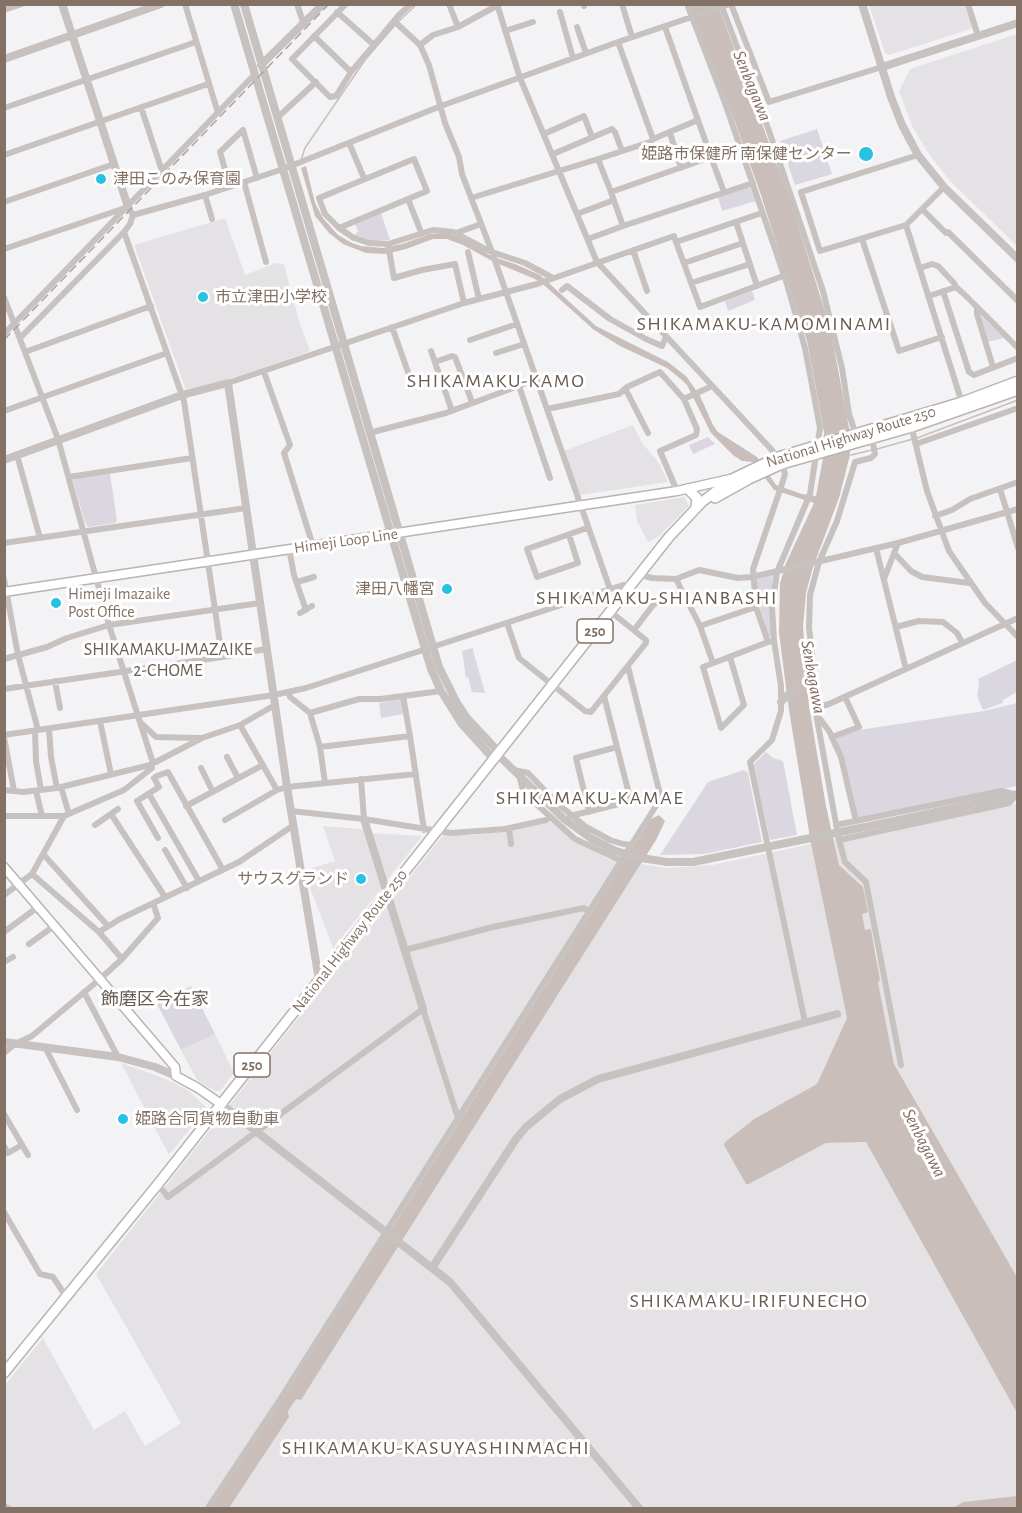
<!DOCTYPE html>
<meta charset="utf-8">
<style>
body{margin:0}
#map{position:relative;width:1022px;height:1513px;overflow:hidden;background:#f3f3f6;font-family:"Alegreya Sans",sans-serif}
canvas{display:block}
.frame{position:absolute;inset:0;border:6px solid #847165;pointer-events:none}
</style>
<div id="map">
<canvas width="1022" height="1513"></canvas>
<div class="frame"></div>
</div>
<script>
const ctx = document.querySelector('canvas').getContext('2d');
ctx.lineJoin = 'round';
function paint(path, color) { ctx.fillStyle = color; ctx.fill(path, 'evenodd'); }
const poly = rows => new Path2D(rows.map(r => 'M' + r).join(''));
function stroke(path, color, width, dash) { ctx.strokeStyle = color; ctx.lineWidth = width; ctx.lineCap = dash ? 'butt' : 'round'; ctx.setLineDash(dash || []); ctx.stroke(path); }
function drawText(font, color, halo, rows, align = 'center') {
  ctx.font = font + ' "Alegreya Sans","Noto Sans JP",sans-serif'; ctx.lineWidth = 6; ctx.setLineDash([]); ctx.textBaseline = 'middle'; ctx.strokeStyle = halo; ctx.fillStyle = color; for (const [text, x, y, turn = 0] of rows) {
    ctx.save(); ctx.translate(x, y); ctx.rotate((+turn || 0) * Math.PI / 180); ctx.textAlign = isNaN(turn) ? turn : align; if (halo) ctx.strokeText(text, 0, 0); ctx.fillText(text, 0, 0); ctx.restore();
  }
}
const built = poly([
 [869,5,966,5,972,25,971,29,889,55,885,53],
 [1017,34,1018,34,1017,246,950,181,931,157,913,128,899,91,910,69],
 [225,218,245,275,276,263,284,264,298,318,310,351,240,376,186,390,134,245],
 [633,425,642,443,659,463,668,482,580,495,564,451],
 [684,497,689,506,659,536,648,542,637,521,635,505],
 [1017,803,1017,1277,894,1064,878,981,877,956,871,930,865,931,861,914,863,887,839,865,833,839],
 [551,822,580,844,609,859,624,862,392,1228,210,1508,5,1508,5,1385,43,1338,94,1430,125,1411,145,1446,181,1423,96,1274,443,835,475,835,506,831],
 [323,826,363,829,382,888,333,948,307,880,306,870,335,861],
 [371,833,422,836,385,883],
 [811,844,847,1018,817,1084,754,1119,725,1142,749,1184,826,1143,866,1142,1017,1413,1017,1496,963,1502,953,1508,229,1508,289,1417,288,1411,296,1398,301,1400,641,864,667,868,712,865],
 [215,1034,234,1073,220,1091,215,1091,197,1080,181,1050],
 [121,1063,166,1079,188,1090,207,1108,169,1155]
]);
const green = poly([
 [817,129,832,174,795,185,780,141],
 [747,187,751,188,756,201,722,211,718,197],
 [381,213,390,240,372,241,354,236,358,231,355,224],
 [752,291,755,300,728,311,725,301],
 [980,315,1004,338,987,342],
 [708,437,715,444,693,454,689,445],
 [110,474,117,520,115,523,88,527,85,523,73,481,75,478],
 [773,575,770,606,771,636,769,637,758,602,755,580],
 [473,648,473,650,485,693,472,692,468,677,466,678,462,651],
 [1017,660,1017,692,1003,700,1003,703,983,710,977,696,979,684,978,679],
 [401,699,404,714,381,718,379,703],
 [1017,703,1017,786,858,819,836,737,859,730,984,711],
 [766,752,773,758,783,761,797,835,770,840,753,765],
 [744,770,748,773,762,842,704,854,660,855,708,782],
 [191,986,215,1034,181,1050,157,1004]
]);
const water = poly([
 [689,5,718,5,789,197,830,327,849,428,850,455,839,498,813,567,806,593,803,626,809,706,826,806,839,865,863,887,868,912,862,914,865,930,871,929,880,980,878,982,894,1064,1017,1277,1017,1413,866,1142,826,1143,749,1184,746,1184,724,1145,725,1142,754,1119,817,1084,847,1018,811,844,789,710,779,633,780,583,786,563,814,503,774,490,753,462,742,461,733,455,711,433,687,385,682,380,667,368,620,346,594,330,545,286,535,279,494,262,463,245,447,239,433,239,406,249,386,254,366,253,343,244,329,233,315,216,301,168,306,166,315,203,323,218,338,235,352,243,361,246,383,248,402,244,430,234,448,233,470,243,491,256,515,264,540,275,596,326,668,362,686,376,700,396,713,425,718,432,757,457,776,485,802,494,816,496,823,458,824,432,807,341,761,195,735,122],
 [659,815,665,821,656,840,301,1400,296,1399,288,1411,289,1417,229,1508,210,1508,392,1228,651,819],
 [1017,1496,1017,1508,953,1508,963,1502]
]);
const stream = poly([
 [399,21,417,4],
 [301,160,305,148,365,60,396,24],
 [917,438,1018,400],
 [877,449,913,439],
 [851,455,872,450]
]);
const minor = poly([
 [185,4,218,113],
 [297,4,303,22],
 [346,4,292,59,330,97,336,96,351,72,374,45,399,15,411,4],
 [449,4,458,27],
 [497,4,520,78,597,262,771,449,782,464,785,474,782,484,753,569,756,607,768,642],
 [583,4,584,6],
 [622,4,632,37],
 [687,4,725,103,787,284,805,348,820,428,810,494,777,572,772,607,774,641],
 [731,4,769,102,882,67],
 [968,4,978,36],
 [498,5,458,27,433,35,420,45,429,65,445,123,459,157,462,174,492,252,610,589],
 [722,7,769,131,823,291,842,368,849,414,856,435],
 [4,10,22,4],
 [337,12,374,45],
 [560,12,573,58],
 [394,21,420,45],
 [577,27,586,53],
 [505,31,533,22],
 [314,36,351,72],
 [618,42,653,139],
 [141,107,162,171],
 [4,108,196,42],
 [277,118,316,82],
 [670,133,681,168],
 [544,134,584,116,592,137],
 [349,143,364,178],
 [553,154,612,129,615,132,622,151],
 [4,155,208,84],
 [918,155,801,192,820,251,906,225,944,187],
 [711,157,724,192],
 [598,159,650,142,653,139,698,120],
 [244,182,266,262],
 [230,187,220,152,243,130,257,178],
 [205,195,212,219],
 [471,198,598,159,611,192],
 [408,199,421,232],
 [4,202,114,164],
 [922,209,946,233,948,232,1018,301],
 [577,214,614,200],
 [133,215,205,195,283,169,441,106,618,42,730,4],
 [736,222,757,286],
 [906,225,962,403],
 [623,226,753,183],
 [339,228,427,191,414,159,319,198,325,214,339,228,354,238,369,243,388,244,433,230,453,232,489,251,525,263,553,278],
 [124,232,184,401,222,657],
 [456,233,481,224],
 [588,239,623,226,611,192,711,157,665,27],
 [862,239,899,351,942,337],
 [676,242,700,307,783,276],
 [388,244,394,278,422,270,455,264,464,303],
 [4,249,128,207,133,215],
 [633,250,647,291],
 [468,252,479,299],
 [684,263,743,243],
 [920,268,932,264,938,266,954,283,956,287],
 [691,283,750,264],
 [562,290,567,286,610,319,646,339,662,346,666,337],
 [943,291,969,372,974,375,1018,358],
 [929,296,956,287,965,295,1018,348],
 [4,297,58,439,109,625,153,763],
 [977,307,977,314,993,367],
 [392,327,408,372],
 [4,334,255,74],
 [20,338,124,232,130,224,133,215],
 [470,340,517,324],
 [431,351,452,411],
 [25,352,151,306],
 [496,353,524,344],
 [435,362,452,356,455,357,472,402],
 [264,372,290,445,284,453,313,546],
 [228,383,464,303,537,284,674,236,676,242,762,213],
 [519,386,550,478],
 [626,390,648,433],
 [684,399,712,386],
 [547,409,619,394,627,387,660,372,684,399,697,429,696,435,660,451,677,491],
 [4,411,167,353],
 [911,425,927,491,949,551,985,603,1018,637],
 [369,433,446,413,537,379],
 [872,438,875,454,871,458,855,462,837,521,819,562,810,595,809,628,812,652,815,708,839,840,845,862,866,882,901,1065],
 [916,444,1018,408],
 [17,455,40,538],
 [69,477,192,458],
 [1000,489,1018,548],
 [935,516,952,510,970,499,1018,482],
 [569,535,578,563,537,577,527,549,587,528],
 [4,543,246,508],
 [876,548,906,669],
 [289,549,294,575,306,610],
 [894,553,911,571,922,577,969,583],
 [641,575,652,578,676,579,699,570,738,578,752,577,898,543,1018,509],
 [4,579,18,655,38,730],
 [676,579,700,626,713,663],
 [884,579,898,543],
 [297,582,314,577],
 [300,613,312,606],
 [507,623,519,658,585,711,591,712,646,643,646,640,611,612],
 [700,626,756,607],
 [896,627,919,621,943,622,957,633,962,642],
 [634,630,654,604,683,592],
 [730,657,744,705,721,728,703,667,768,642,774,641,781,686,781,711,772,740,750,762,805,1022],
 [4,659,47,647,67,638,109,625,260,603],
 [55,681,60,708],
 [4,689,222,657,266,649],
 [288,692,290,697,310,713,359,699,380,699,441,691],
 [403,696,410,736],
 [604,696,617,747],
 [815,708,829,704,1018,618],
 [310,713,320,747],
 [820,719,829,731,841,757,856,821],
 [100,721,111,774],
 [141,723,156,737,200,738],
 [240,725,277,790],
 [49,729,51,757,57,788],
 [35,731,36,761,41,790],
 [4,735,274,695,306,688,623,585,632,585],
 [4,737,14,791],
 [832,737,859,727,845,697],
 [227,757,238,778],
 [201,768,213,792],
 [514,770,528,773,557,803,586,827,610,840,623,844,632,845],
 [157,776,168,772,223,870],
 [157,776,154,778,159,787,137,801,158,838],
 [520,778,523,792,575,839,622,861],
 [361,779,364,819],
 [325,783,320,747,410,736,424,830],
 [61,787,69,814],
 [4,790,23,792,57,788,150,765,202,738,240,725,275,705],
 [36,791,42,816],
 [149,794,199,881],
 [186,806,263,765],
 [291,811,364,819,451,833,505,829,546,820,551,817],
 [589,812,576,758,617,747,631,802],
 [111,814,165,897],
 [4,816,64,816,124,790,152,768],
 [570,816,660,794],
 [225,820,277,790,287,787,416,774],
 [95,825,118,809],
 [836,825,1001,791,1014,794],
 [509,828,511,844],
 [839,840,1009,803,1017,795],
 [165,850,187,888],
 [43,854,108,926],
 [32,874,99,932],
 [4,895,32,874,64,816],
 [4,932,38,907],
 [29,944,54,926],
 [405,950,493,927,584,908,589,912],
 [122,959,99,932,120,919,239,862,294,825],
 [4,962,13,957],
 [84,992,118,1057],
 [45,1047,77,1110],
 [4,1053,15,1044,32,1036,100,979,122,959,158,918,153,903],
 [4,1114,28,1155],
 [458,1118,661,798,628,667],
 [4,1146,8,1153,22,1145],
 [158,1184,168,1197,423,1009,458,1118,279,1401,208,1508],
 [4,1212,40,1274,53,1277,67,1298],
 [4,1506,8,1508]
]);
const tertiary = poly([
 [62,4,128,207],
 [234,4,431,669,441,691,461,723,489,754,498,755],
 [244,4,439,667,457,703,467,718,495,748,498,755,564,819,592,839],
 [862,4,891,97,902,125,918,155,944,187,1018,259],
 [4,59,161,4],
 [261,65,323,4],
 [882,67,1018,23],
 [4,460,182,395,228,383,287,787,319,980],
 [781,702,813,669],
 [364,819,423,1009],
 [899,820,1018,794],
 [4,1042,118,1057,155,1067,176,1076],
 [221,1104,450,1282,639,1508],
 [432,1268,516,1139,526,1127,560,1099,598,1079,837,1014]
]);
const secondary = poly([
 [4,592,677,491,730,479],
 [4,867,175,1067,176,1076,198,1088,221,1104]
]);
const trunk = poly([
 [688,489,697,498,696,507],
 [715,498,749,479,782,464,912,427,1018,390],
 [4,1373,158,1184,669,537,702,502,732,479,778,457,962,402,1018,381]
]);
const rail = poly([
 [4,340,329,4]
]);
const tertiaryBridge = poly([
 [592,839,616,851,641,858,667,862,693,862,899,820]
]);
const markers = [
 [866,154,8,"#27c1e2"],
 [101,179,6,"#27c1e2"],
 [203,297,6,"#27c1e2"],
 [447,589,6,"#27c1e2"],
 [56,603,6,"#27c1e2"],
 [361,879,6,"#27c1e2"],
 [123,1119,6,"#27c1e2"]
];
const shields = [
 [595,631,36],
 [252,1065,36]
];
const shieldNames = [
 ["250",595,631],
 ["250",252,1065]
];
const poiNames = [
 ["姫路市保健所 南保健センター",852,154,"right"],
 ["津田このみ保育園",113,179],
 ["市立津田小学校",215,297],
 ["津田八幡宮",435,589,"right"],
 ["Himeji Imazaike",68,594],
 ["Post Office",68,612],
 ["サウスグランド",349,879,"right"],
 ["姫路合同貨物自動車",135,1119]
];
const streetNames = [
 ["National Highway Route 250",851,437,-17],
 ["Himeji Loop Line",346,541,-8],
 ["National Highway Route 250",350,941,-52]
];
const waterNames = [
 ["Senbagawa",752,86,68],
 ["Senbagawa",813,677,80],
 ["Senbagawa",924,1143,63]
];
const neighbourhoodNames = [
 ["SHIKAMAKU-IMAZAIKE",168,650],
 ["2-CHOME",168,671],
 ["飾磨区今在家",155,1000]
];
const quarterNames = [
 ["SHIKAMAKU-KAMOMINAMI",764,324],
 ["SHIKAMAKU-KAMO",496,381],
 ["SHIKAMAKU-SHIANBASHI",657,598],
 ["SHIKAMAKU-KAMAE",590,798],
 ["SHIKAMAKU-IRIFUNECHO",749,1301],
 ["SHIKAMAKU-KASUYASHINMACHI",436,1448]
];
paint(built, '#e4e2e4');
paint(green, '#dbd7e0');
paint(water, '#cabebb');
stroke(stream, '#cabebb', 1.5);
stroke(secondary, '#bab4af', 11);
stroke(trunk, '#b9b4b0', 12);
stroke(minor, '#c7c2bf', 6);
stroke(tertiary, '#c7c2bf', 8);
stroke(secondary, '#fff', 8);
stroke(trunk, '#fff', 9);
stroke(rail, '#aba39e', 1.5, [9, 4.5]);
stroke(tertiaryBridge, '#c7c2bf', 8);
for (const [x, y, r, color] of markers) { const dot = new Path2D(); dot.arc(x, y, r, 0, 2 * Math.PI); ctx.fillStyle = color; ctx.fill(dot); stroke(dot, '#fff', 2); }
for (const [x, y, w] of shields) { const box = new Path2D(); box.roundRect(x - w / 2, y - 12, w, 24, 4.5); ctx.fillStyle = '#fff'; ctx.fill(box); stroke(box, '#847165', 1.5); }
drawText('bold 15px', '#847165', null, shieldNames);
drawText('16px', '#847165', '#fff', poiNames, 'left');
drawText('16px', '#847165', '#fff', streetNames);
drawText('italic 18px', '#876d66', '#fff', waterNames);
drawText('18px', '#695c53', '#fff', neighbourhoodNames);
ctx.letterSpacing = '1.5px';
drawText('20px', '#695c53', '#fff', quarterNames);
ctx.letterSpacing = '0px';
</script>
